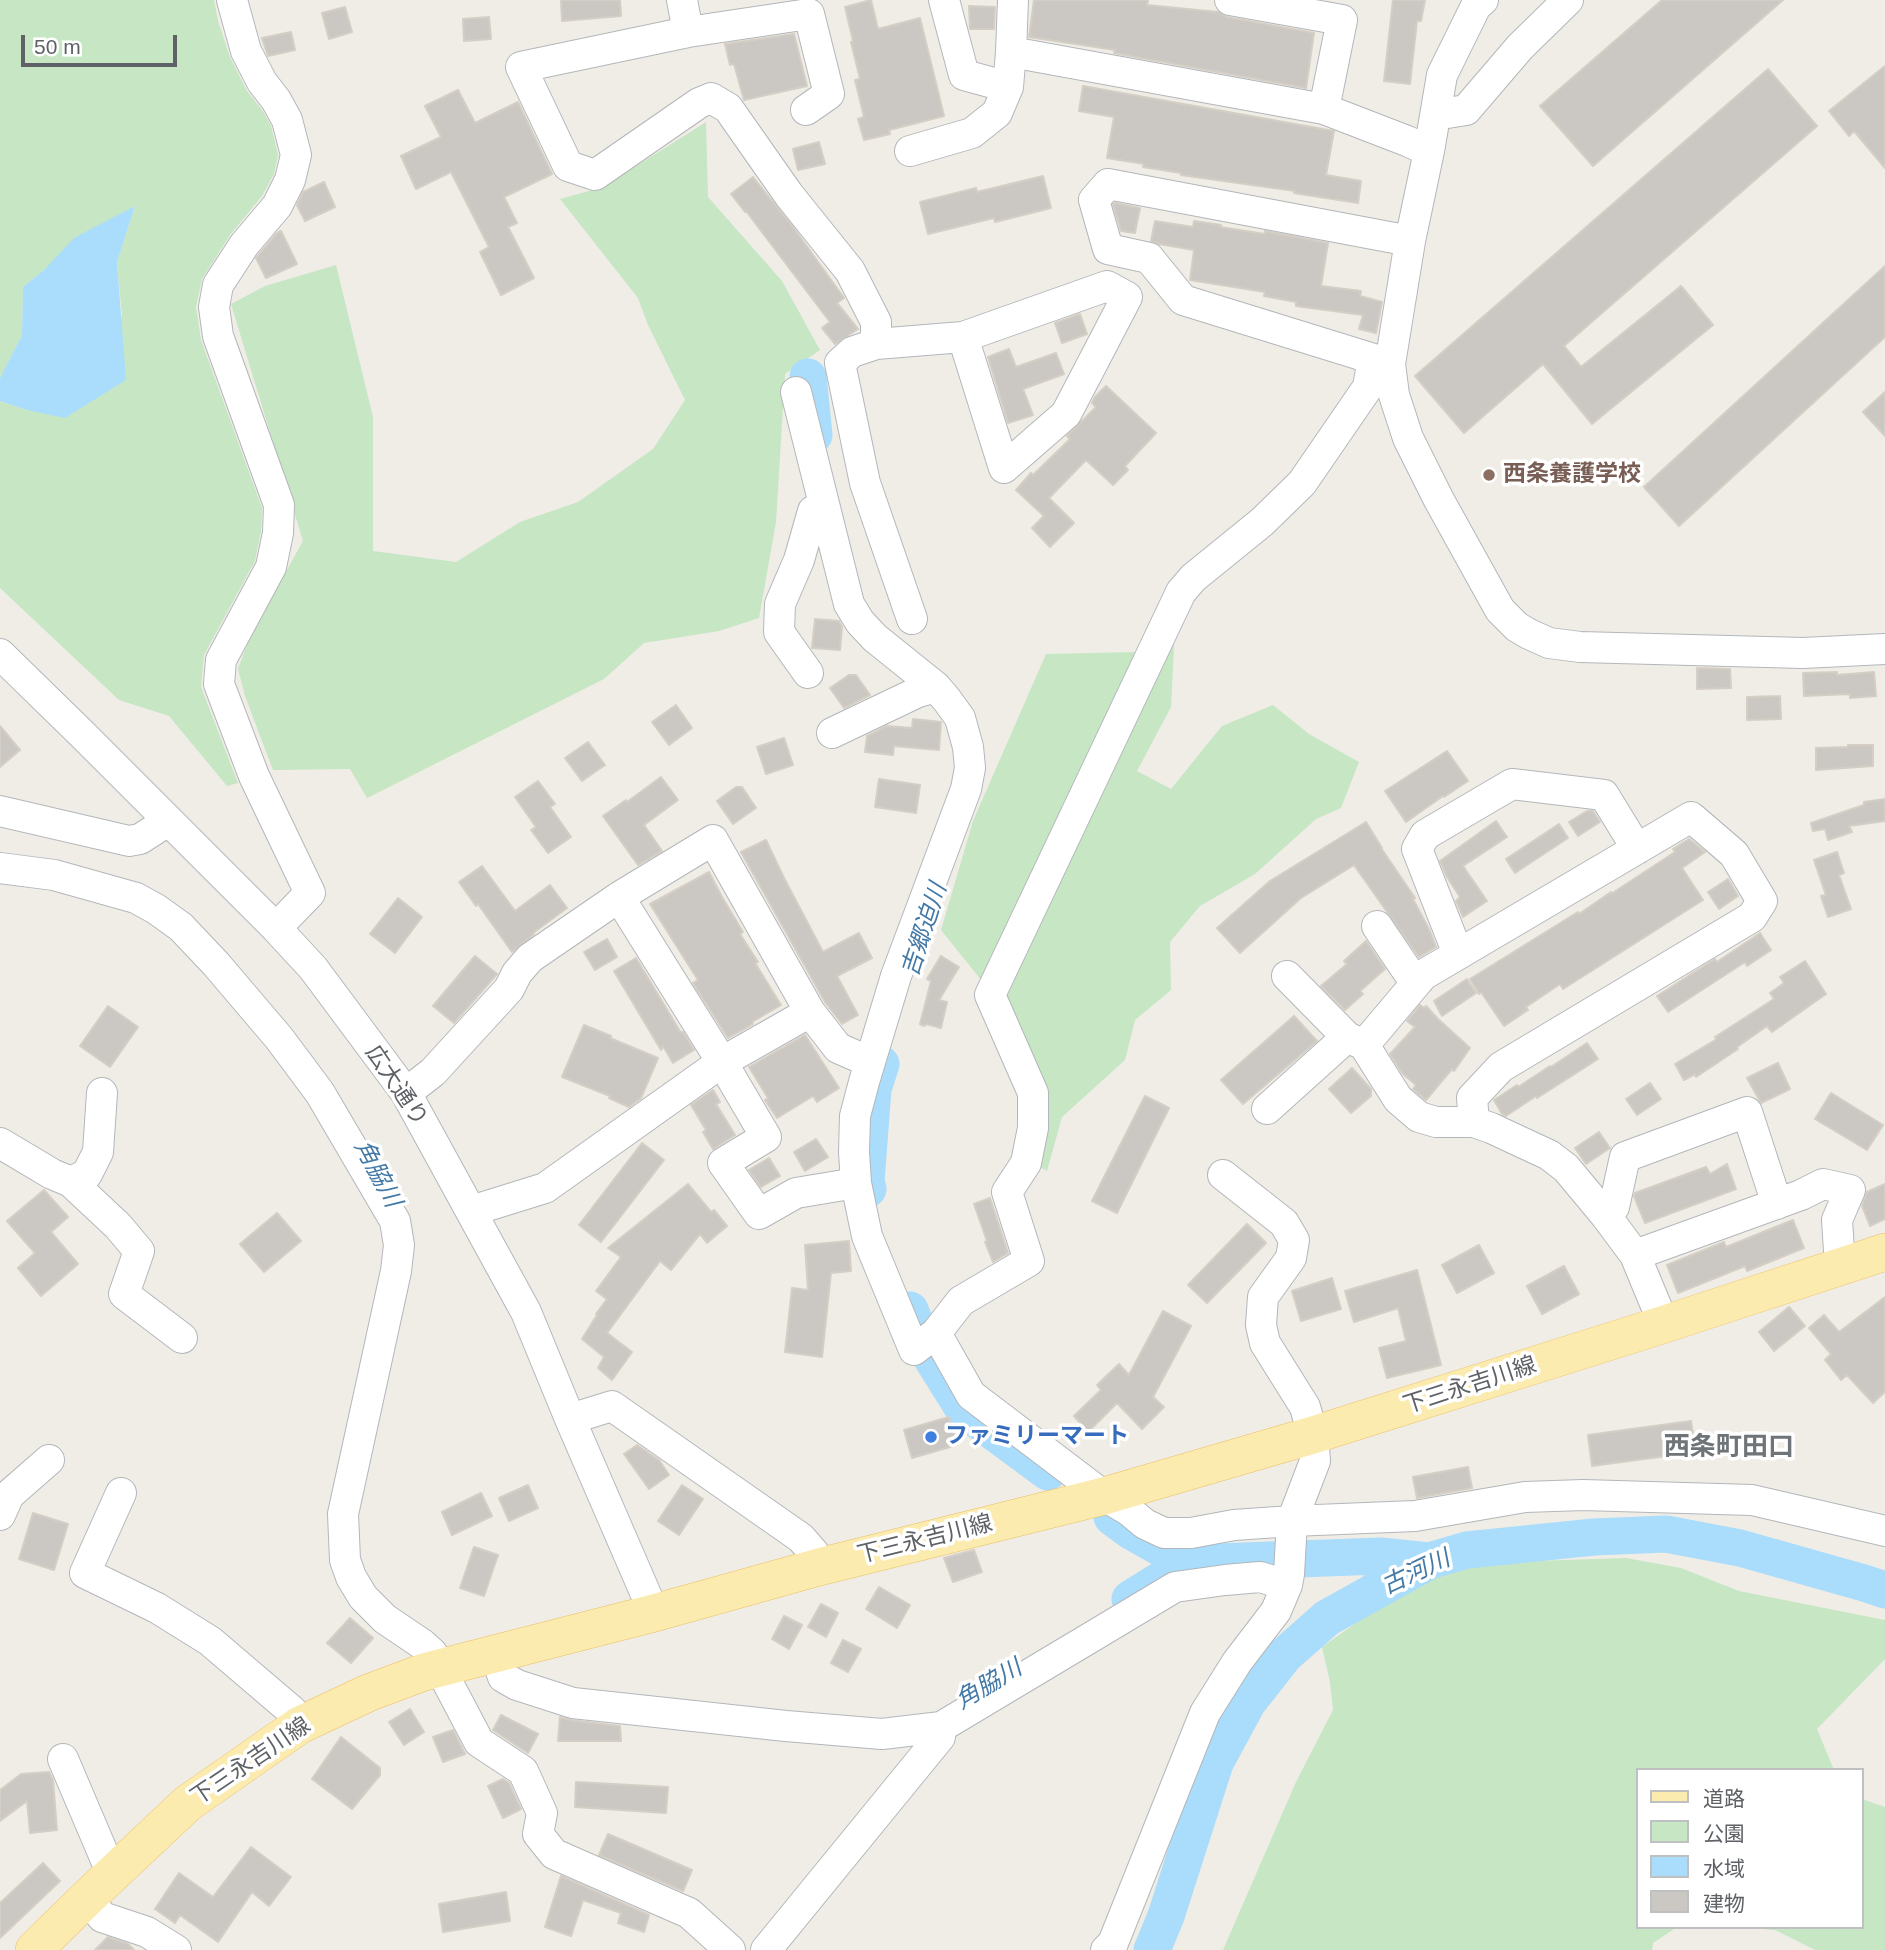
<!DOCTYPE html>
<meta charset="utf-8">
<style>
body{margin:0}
#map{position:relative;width:1885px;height:1950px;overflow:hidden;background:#efede6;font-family:Helvetica,"Noto Sans JP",sans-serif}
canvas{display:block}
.legend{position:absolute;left:1636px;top:1768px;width:228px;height:161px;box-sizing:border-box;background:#fff;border:2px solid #bfc0c2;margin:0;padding:9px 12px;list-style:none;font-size:21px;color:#5e6266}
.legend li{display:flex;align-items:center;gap:14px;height:35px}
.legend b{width:35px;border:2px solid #bfc0c2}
.scale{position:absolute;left:21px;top:35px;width:156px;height:32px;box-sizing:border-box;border:4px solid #5e6266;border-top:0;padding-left:9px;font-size:21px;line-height:24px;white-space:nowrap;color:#5e6266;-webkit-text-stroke:5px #fff;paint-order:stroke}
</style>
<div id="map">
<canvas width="1885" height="1950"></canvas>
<ul class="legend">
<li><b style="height:9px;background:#fcebaf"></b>道路</li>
<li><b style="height:19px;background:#c6e6c4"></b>公園</li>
<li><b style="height:19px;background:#aadcfc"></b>水域</li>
<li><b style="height:19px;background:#cbc8c3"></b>建物</li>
</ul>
<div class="scale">50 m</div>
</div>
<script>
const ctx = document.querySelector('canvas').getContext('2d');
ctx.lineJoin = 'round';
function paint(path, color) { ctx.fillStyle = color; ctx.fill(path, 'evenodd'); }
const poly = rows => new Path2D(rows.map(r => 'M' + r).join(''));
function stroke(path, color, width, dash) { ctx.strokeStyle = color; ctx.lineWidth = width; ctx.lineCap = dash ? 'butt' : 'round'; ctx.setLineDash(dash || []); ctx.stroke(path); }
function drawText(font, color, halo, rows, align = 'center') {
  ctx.font = font + ' Helvetica,"Noto Sans JP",sans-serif'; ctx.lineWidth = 7; ctx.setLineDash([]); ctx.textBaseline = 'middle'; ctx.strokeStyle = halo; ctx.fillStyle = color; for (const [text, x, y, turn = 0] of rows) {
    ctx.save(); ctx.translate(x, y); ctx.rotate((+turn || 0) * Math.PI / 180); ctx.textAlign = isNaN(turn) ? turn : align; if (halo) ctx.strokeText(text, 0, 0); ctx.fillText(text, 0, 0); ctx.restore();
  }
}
const green = poly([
 [0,0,214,0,218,21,230,57,247,91,262,110,271,126,278,155,274,174,262,196,230,235,202,279,196,307,201,340,262,508,261,531,255,561,204,655,201,687,238,783,227,786,169,716,119,700,0,588,0,401,27,410,122,316,117,262,135,206,45,269,23,287,22,335,0,378],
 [706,122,708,197,782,281,820,350,785,374,776,522,759,618,719,631,644,643,604,679,367,798,350,769,273,770,245,696,238,669,250,636,303,541,231,304,265,286,336,265,373,417,373,551,456,562,520,522,578,502,653,449,685,400,648,325,638,298,560,199,603,187],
 [1175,626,1171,707,1137,771,1171,789,1222,726,1273,705,1309,734,1359,762,1341,808,1316,819,1255,874,1200,906,1170,942,1171,990,1135,1020,1125,1060,1062,1117,1047,1171,1031,1162,1049,1096,1030,1059,1002,994],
 [1136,652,986,986,941,930,973,821,1046,654],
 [1626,1558,1681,1568,1739,1591,1885,1620,1885,1659,1817,1729,1834,1770,1638,1770,1638,1927,1677,1927,1653,1943,1652,1950,1223,1950,1296,1782,1333,1710,1330,1682,1322,1647,1366,1616,1425,1580,1473,1563],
 [1862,1799,1885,1807,1885,1950,1815,1950,1775,1930,1735,1927,1862,1927]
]);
const water = poly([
 [135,206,117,262,126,380,65,418,27,410,0,401,0,378,22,335,23,287,45,269,74,238]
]);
const river = poly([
 [808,377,814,435],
 [868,1189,866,1181,873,1089,881,1064],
 [910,1310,926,1349,964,1410,1048,1472],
 [1112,1517,1131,1531,1188,1563],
 [1130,1599,1188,1563,1381,1556,1429,1561],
 [1152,1950,1166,1916,1215,1763,1248,1702,1285,1655,1327,1618,1429,1561,1467,1550,1594,1537,1666,1534,1740,1548,1864,1583,1885,1590]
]);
const building = poly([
 [561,0,620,0,621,16,562,21,561,0],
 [871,0,878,29,920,18,944,116,889,130,890,134,864,140,858,119,864,117,855,80,860,79,851,42,853,41,845,7,871,0],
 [1034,0,1148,0,1147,5,1218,12,1227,17,1314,33,1306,88,1114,53,1115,50,1029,37,1034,0],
 [1393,0,1425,0,1421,21,1417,21,1410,84,1384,81,1393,0],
 [1662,0,1783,0,1593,166,1540,106,1662,0],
 [969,6,995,7,994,29,970,29,969,6],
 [345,7,352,32,329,39,322,13,345,7],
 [489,17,491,39,464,41,463,19,489,17],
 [291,32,295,50,268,56,262,38,291,32],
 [794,34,807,86,744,100,734,64,730,65,725,44,794,34],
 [1885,66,1885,168,1854,131,1849,136,1829,111,1885,66],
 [1768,69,1817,126,1564,346,1581,367,1681,286,1713,325,1592,424,1543,364,1464,433,1415,376,1768,69],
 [1083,86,1334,131,1326,175,1361,181,1358,203,1294,193,1295,191,1181,175,1181,173,1143,167,1144,164,1107,158,1114,117,1079,111,1083,86],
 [458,90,475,123,518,102,552,174,504,197,517,223,508,227,534,278,501,295,480,252,489,247,451,172,416,189,401,156,441,137,425,106,458,90],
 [819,142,825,164,798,170,793,149,819,142],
 [1043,176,1051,208,995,222,994,218,928,234,920,202,976,188,977,192,1043,176],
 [753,177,793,227,844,298,837,303,858,329,835,344,822,328,830,322,746,211,745,212,731,194,753,177],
 [324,182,335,207,305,221,297,205,303,192,324,182],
 [1115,203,1140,208,1135,233,1121,231,1113,204,1115,203],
 [1155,221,1193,227,1194,221,1221,225,1220,227,1265,234,1265,231,1328,243,1321,286,1361,291,1360,296,1382,302,1376,333,1359,329,1363,315,1296,306,1296,302,1264,296,1265,292,1190,280,1194,250,1159,244,1151,241,1155,221],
 [281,231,297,264,266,278,256,258,277,233,281,231],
 [1885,266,1885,337,1679,526,1644,487,1885,266],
 [1080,314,1087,334,1062,343,1055,323,1080,314],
 [1009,349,1016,367,1056,353,1064,374,1023,389,1033,415,1008,423,988,357,1009,349],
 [1106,386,1156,433,1125,466,1128,470,1113,485,1086,460,1049,498,1074,523,1050,547,1032,528,1044,516,1016,490,1031,473,1033,475,1070,439,1067,436,1096,407,1092,403,1095,397,1106,386],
 [1885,392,1885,436,1863,412,1885,392],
 [815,619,839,621,842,627,840,650,812,648,815,619],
 [1697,668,1730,669,1731,688,1697,689,1697,668],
 [1837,672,1837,675,1874,672,1876,696,1850,698,1850,694,1804,696,1803,673,1837,672],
 [849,675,856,675,870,695,844,708,830,688,849,675],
 [1780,696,1781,719,1747,720,1747,697,1780,696],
 [676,705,692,728,669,745,652,722,676,705],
 [913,719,941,722,939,750,894,746,893,755,865,752,867,736,887,726,912,728,913,719],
 [0,726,20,750,0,767,0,726],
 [784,738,793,765,766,774,757,747,784,738],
 [588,742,605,765,582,781,565,758,588,742],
 [1848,745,1873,745,1873,766,1816,770,1816,748,1848,747,1848,745],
 [1447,751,1468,781,1444,797,1443,796,1406,822,1385,791,1447,751],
 [661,777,678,800,644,825,662,851,638,865,603,816,626,800,627,802,661,777],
 [879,779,920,785,916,813,875,807,879,779],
 [538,781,555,804,550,807,571,837,548,853,531,830,536,827,515,797,538,781],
 [736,787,742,787,756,808,733,824,717,801,736,787],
 [1885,799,1885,821,1849,826,1852,832,1828,840,1825,829,1813,831,1811,823,1864,805,1864,802,1885,799],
 [1587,811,1593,811,1600,822,1578,836,1569,822,1587,811],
 [1496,821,1507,837,1463,866,1487,901,1463,917,1456,901,1460,897,1447,877,1440,861,1496,821],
 [1366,822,1382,848,1381,848,1415,898,1413,899,1429,929,1436,947,1419,957,1354,865,1301,898,1240,953,1217,928,1270,881,1366,822],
 [1559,824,1568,838,1515,873,1506,859,1559,824],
 [1689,839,1705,852,1682,868,1703,900,1563,989,1560,984,1526,1007,1528,1010,1504,1026,1481,992,1479,994,1470,979,1578,912,1579,914,1611,892,1611,894,1675,852,1673,849,1689,839],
 [766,840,784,878,823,952,859,933,872,958,837,976,858,1015,842,1024,825,1002,741,852,766,840],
 [1837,852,1844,873,1839,875,1851,909,1828,917,1821,896,1826,895,1814,860,1837,852],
 [482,866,515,911,550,885,567,908,533,933,534,934,512,952,478,904,476,906,459,882,482,866],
 [709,872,722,897,743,932,740,934,758,962,755,963,781,1005,752,1022,753,1024,728,1038,693,983,698,980,650,904,709,872],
 [1728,879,1738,896,1719,909,1708,892,1728,879],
 [398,898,422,917,395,953,370,934,398,898],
 [1760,933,1771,950,1747,966,1745,962,1668,1012,1657,996,1715,959,1717,962,1760,933],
 [607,939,617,957,595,970,584,952,607,939],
 [1366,941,1385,969,1360,991,1363,994,1345,1010,1321,986,1347,964,1344,961,1366,941],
 [475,956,497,974,454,1023,433,1006,475,956],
 [941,956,959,967,939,1000,947,1002,941,1028,926,1024,924,1026,920,1024,931,981,927,979,941,956],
 [636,958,681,1033,683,1032,694,1050,673,1063,663,1046,661,1050,614,971,636,958],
 [1805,961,1826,994,1772,1032,1767,1026,1737,1047,1738,1049,1696,1077,1695,1074,1684,1080,1675,1064,1717,1039,1715,1037,1774,999,1770,993,1784,983,1780,977,1805,961],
 [1467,979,1476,993,1442,1016,1434,1001,1467,979],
 [1420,1005,1424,1008,1426,1006,1438,1019,1470,1048,1454,1071,1452,1069,1426,1100,1413,1089,1416,1085,1403,1074,1390,1054,1415,1027,1407,1021,1420,1005],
 [108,1006,138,1027,110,1067,80,1046,108,1006],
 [1294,1016,1317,1041,1243,1104,1221,1080,1294,1016],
 [584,1025,611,1036,610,1038,658,1058,641,1098,629,1107,609,1098,610,1096,562,1077,584,1025],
 [805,1035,839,1088,817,1102,813,1096,777,1118,765,1100,768,1098,749,1067,805,1035],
 [1587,1043,1598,1059,1537,1098,1536,1096,1506,1116,1502,1114,1494,1100,1517,1085,1518,1087,1550,1066,1551,1067,1587,1043],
 [1778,1063,1790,1089,1761,1103,1747,1078,1778,1063],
 [1352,1068,1371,1089,1371,1096,1351,1113,1329,1089,1352,1068],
 [1650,1083,1661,1099,1637,1115,1626,1099,1650,1083],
 [713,1090,720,1102,716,1104,735,1135,713,1149,703,1132,706,1130,691,1105,713,1090],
 [1831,1093,1883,1125,1867,1150,1815,1119,1831,1093],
 [1145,1096,1169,1108,1117,1213,1092,1201,1145,1096],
 [1599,1132,1610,1148,1586,1164,1575,1148,1599,1132],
 [816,1139,828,1157,805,1171,794,1152,816,1139],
 [642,1143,664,1160,601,1242,579,1225,642,1143],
 [769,1158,780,1176,761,1187,749,1170,769,1158],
 [1727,1164,1736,1189,1645,1223,1634,1196,1635,1193,1706,1167,1710,1174,1727,1164],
 [688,1184,711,1212,714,1210,727,1226,707,1243,700,1234,671,1270,660,1261,607,1333,632,1352,612,1380,598,1368,604,1357,582,1339,597,1315,596,1314,607,1299,596,1291,621,1257,608,1248,688,1184],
 [1885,1184,1885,1219,1870,1226,1862,1206,1867,1192,1885,1184],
 [44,1190,68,1217,51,1232,78,1264,41,1296,18,1268,35,1253,7,1221,44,1190],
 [990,1198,1008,1253,993,1262,985,1242,987,1241,974,1204,990,1198],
 [277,1213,301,1241,264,1272,240,1244,277,1213],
 [1793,1220,1804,1248,1747,1271,1745,1266,1678,1293,1667,1265,1724,1242,1726,1247,1793,1220],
 [1247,1224,1266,1243,1207,1303,1188,1285,1247,1224],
 [849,1241,851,1271,831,1273,822,1357,785,1352,792,1288,808,1290,805,1245,849,1241],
 [1479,1245,1494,1273,1457,1293,1442,1265,1479,1245],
 [1564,1266,1579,1294,1542,1314,1527,1286,1564,1266],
 [1417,1270,1441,1365,1387,1378,1379,1348,1406,1341,1398,1308,1354,1322,1345,1291,1417,1270],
 [1332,1278,1341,1309,1301,1321,1292,1291,1332,1278],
 [1885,1297,1885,1392,1873,1403,1847,1375,1841,1380,1825,1360,1831,1354,1809,1328,1824,1315,1839,1332,1885,1297],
 [1789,1307,1805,1326,1774,1351,1759,1332,1789,1307],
 [1163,1311,1191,1326,1153,1397,1164,1407,1142,1429,1117,1403,1088,1432,1074,1416,1101,1390,1097,1385,1119,1364,1129,1375,1163,1311],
 [949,1417,957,1445,912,1458,904,1430,949,1417],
 [1691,1421,1696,1452,1592,1466,1588,1435,1691,1421],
 [637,1445,659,1460,669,1475,649,1489,624,1454,637,1445],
 [1468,1467,1472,1488,1417,1498,1413,1477,1468,1467],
 [528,1485,538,1508,509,1521,499,1498,528,1485],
 [682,1485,703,1499,679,1535,658,1521,682,1485],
 [481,1493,492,1516,452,1535,442,1512,481,1493],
 [33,1513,68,1524,54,1570,19,1559,33,1513],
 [474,1547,498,1555,484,1596,460,1588,474,1547],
 [974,1550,982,1572,953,1582,944,1558,974,1550],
 [879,1587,910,1605,897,1628,866,1609,879,1587],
 [821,1604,838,1613,826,1637,808,1627,821,1604],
 [784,1616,802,1625,789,1649,772,1639,784,1616],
 [350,1618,373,1638,351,1663,327,1643,350,1618],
 [843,1640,861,1649,848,1672,831,1663,843,1640],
 [410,1709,424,1732,404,1745,389,1722,410,1709],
 [501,1715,538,1734,528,1753,493,1730,501,1715],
 [560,1717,571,1720,620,1726,621,1741,558,1741,560,1717],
 [453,1730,465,1754,443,1762,433,1737,453,1730],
 [341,1737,380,1768,380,1775,352,1809,312,1779,341,1737],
 [49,1772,53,1780,57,1830,30,1833,27,1801,0,1821,0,1790,21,1774,49,1772],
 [503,1779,509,1783,521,1809,503,1818,488,1786,503,1779],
 [576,1782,668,1787,666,1813,575,1807,576,1782],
 [608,1834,692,1870,683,1891,599,1855,608,1834],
 [251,1847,291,1877,269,1906,252,1892,218,1942,180,1915,175,1923,155,1909,179,1873,213,1897,251,1847],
 [43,1863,60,1881,0,1938,0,1903,43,1863],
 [561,1876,649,1915,644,1932,618,1923,621,1913,583,1900,571,1936,545,1927,561,1876],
 [506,1892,510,1921,443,1932,439,1904,506,1892],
 [108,1937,128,1944,134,1950,95,1950,108,1937]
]);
const minor = poly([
 [232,0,246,51,262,82,276,100,287,120,296,155,290,180,277,206,244,245,218,285,214,307,218,336,279,505,278,533,271,567,221,660,219,684,254,776,310,893,276,928],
 [682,0,688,32,521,67,568,166,595,175,699,103,711,98,728,108,789,195,850,271,876,322,876,344,963,337,1107,286,1127,297,1066,414,1004,468,963,337],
 [944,0,964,75,1008,87],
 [1013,0,1011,52,1324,109,1407,141,1429,151],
 [1230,0,1342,20,1324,109],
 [1483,0,1476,6,1442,75,1429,151,1410,241,1390,364,1394,395,1408,438,1439,500,1500,610,1517,627,1529,634,1549,643,1580,647,1803,653,1885,649],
 [688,32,809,14,829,94,806,110],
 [1435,115,1466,110,1520,47,1568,0],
 [910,151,972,133,997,113,1008,87,1011,52],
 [876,344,852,352,840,363,865,483,912,619],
 [1390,364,1183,300,1149,258,1108,249,1094,200,1108,184,1410,241],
 [796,392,849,604,860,622,875,638,936,687,947,700,960,718,968,747,970,768,966,789,896,976,864,1082,855,1116,854,1152,856,1183,867,1236,914,1350,936,1333,971,1395,1104,1496,1128,1510,1145,1524,1164,1533,1191,1533,1234,1525,1292,1521,1415,1516,1525,1497,1583,1495,1752,1500,1885,1531],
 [0,654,81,733,276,928,313,968,406,1093,526,1312,570,1419,654,1613],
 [808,673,779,632,780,604,799,560,813,511,825,508],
 [832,733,918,692,936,687],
 [0,811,129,841,140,839,168,821],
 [0,868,54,875,136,898,156,909,181,927,216,964,279,1038,320,1093,395,1221,399,1245,396,1271,343,1514,345,1560,351,1577,363,1597,385,1619,422,1644,432,1653,479,1742,523,1771,542,1813,538,1834,554,1854,689,1913,730,1950],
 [1377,926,1408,972,1419,980],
 [1458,954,1417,849,1425,835,1512,784,1604,795,1637,849],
 [1287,976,1347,1037,1364,1045,1398,1099,1419,1117,1436,1122,1474,1122,1491,1128,1549,1155,1566,1168,1606,1216,1635,1255,1657,1308,1662,1325],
 [1364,1045,1423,975,1691,817,1734,854,1762,901,1752,917,1501,1067,1472,1098,1474,1122],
 [406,1093,433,1072,509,989,517,973,530,958,619,897],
 [1267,1109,1347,1037],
 [0,1143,52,1174,71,1182,118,1226,139,1251,124,1294,182,1338],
 [71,1182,87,1174,98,1152,102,1093],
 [856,1183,796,1193,759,1214,723,1163,766,1137,722,1062,619,897,713,840,810,1012,838,1048,870,1062],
 [471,1211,545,1188,722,1062,810,1012],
 [1606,1216,1614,1207,1625,1157,1747,1112,1777,1204],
 [1635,1255,1801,1195,1823,1184,1850,1190,1837,1220,1840,1266],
 [936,1333,961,1301,1029,1261,1007,1192,1026,1163,1033,1128,1033,1093,990,995,1181,592,1193,578,1262,522,1302,483,1368,387,1373,359],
 [570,1419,612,1406,801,1538,814,1553,819,1567],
 [121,1493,85,1573,157,1608,210,1641,292,1711,300,1725],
 [0,1515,9,1495,49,1460],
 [495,1654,503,1677,517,1685,573,1703,786,1726,882,1734,941,1727,1175,1587,1225,1580,1260,1577,1287,1585],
 [63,1759,106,1860,115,1872],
 [88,1897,102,1917,147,1932,176,1950],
 [766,1950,940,1737,941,1727],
 [1106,1950,1113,1943,1205,1713,1237,1662,1276,1611,1287,1585,1289,1574,1292,1521,1315,1461,1313,1435,1305,1407,1265,1343,1261,1325,1263,1297,1291,1258,1294,1240,1284,1223,1223,1175]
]);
const major = poly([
 [34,1950,88,1897,188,1803,300,1725,368,1693,424,1672,654,1613,819,1567,1104,1496,1313,1435,1662,1325,1885,1252]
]);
const markers = [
 [1489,475,7,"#8d6e63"],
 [931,1437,7,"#3f7fe0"]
];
const educationNames = [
 ["西条養護学校",1503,475]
];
const streetNames = [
 ["広大通り",396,1086,56],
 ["下三永吉川線",1470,1386,-18],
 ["下三永吉川線",925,1540,-14],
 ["下三永吉川線",251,1762,-34]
];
const shopNames = [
 ["ファミリーマート",945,1437]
];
const waterNames = [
 ["吉郷迫川",925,930,-72],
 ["角脇川",377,1174,62],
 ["古河川",1416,1573,-25],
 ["角脇川",989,1685,-31]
];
const quarterNames = [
 ["西条町田口",1729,1448]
];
paint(green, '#c6e6c4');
paint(water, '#aadcfc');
stroke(river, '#aadcfc', 37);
paint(building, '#cbc8c3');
stroke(building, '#d4cec5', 2);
stroke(minor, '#b3b7ba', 32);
stroke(major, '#edbe62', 38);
stroke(minor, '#fff', 30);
stroke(major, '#fcebaf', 37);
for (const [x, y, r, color] of markers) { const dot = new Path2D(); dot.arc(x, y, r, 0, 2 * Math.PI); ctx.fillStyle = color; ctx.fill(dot); stroke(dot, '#fff', 2.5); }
drawText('bold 23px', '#785e54', '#fff', educationNames, 'left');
drawText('23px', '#5e6266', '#fff', streetNames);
drawText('bold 23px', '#366cbe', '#fff', shopNames, 'left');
drawText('italic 24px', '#4379a6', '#fff', waterNames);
drawText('bold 26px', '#6f7478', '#fff', quarterNames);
</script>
